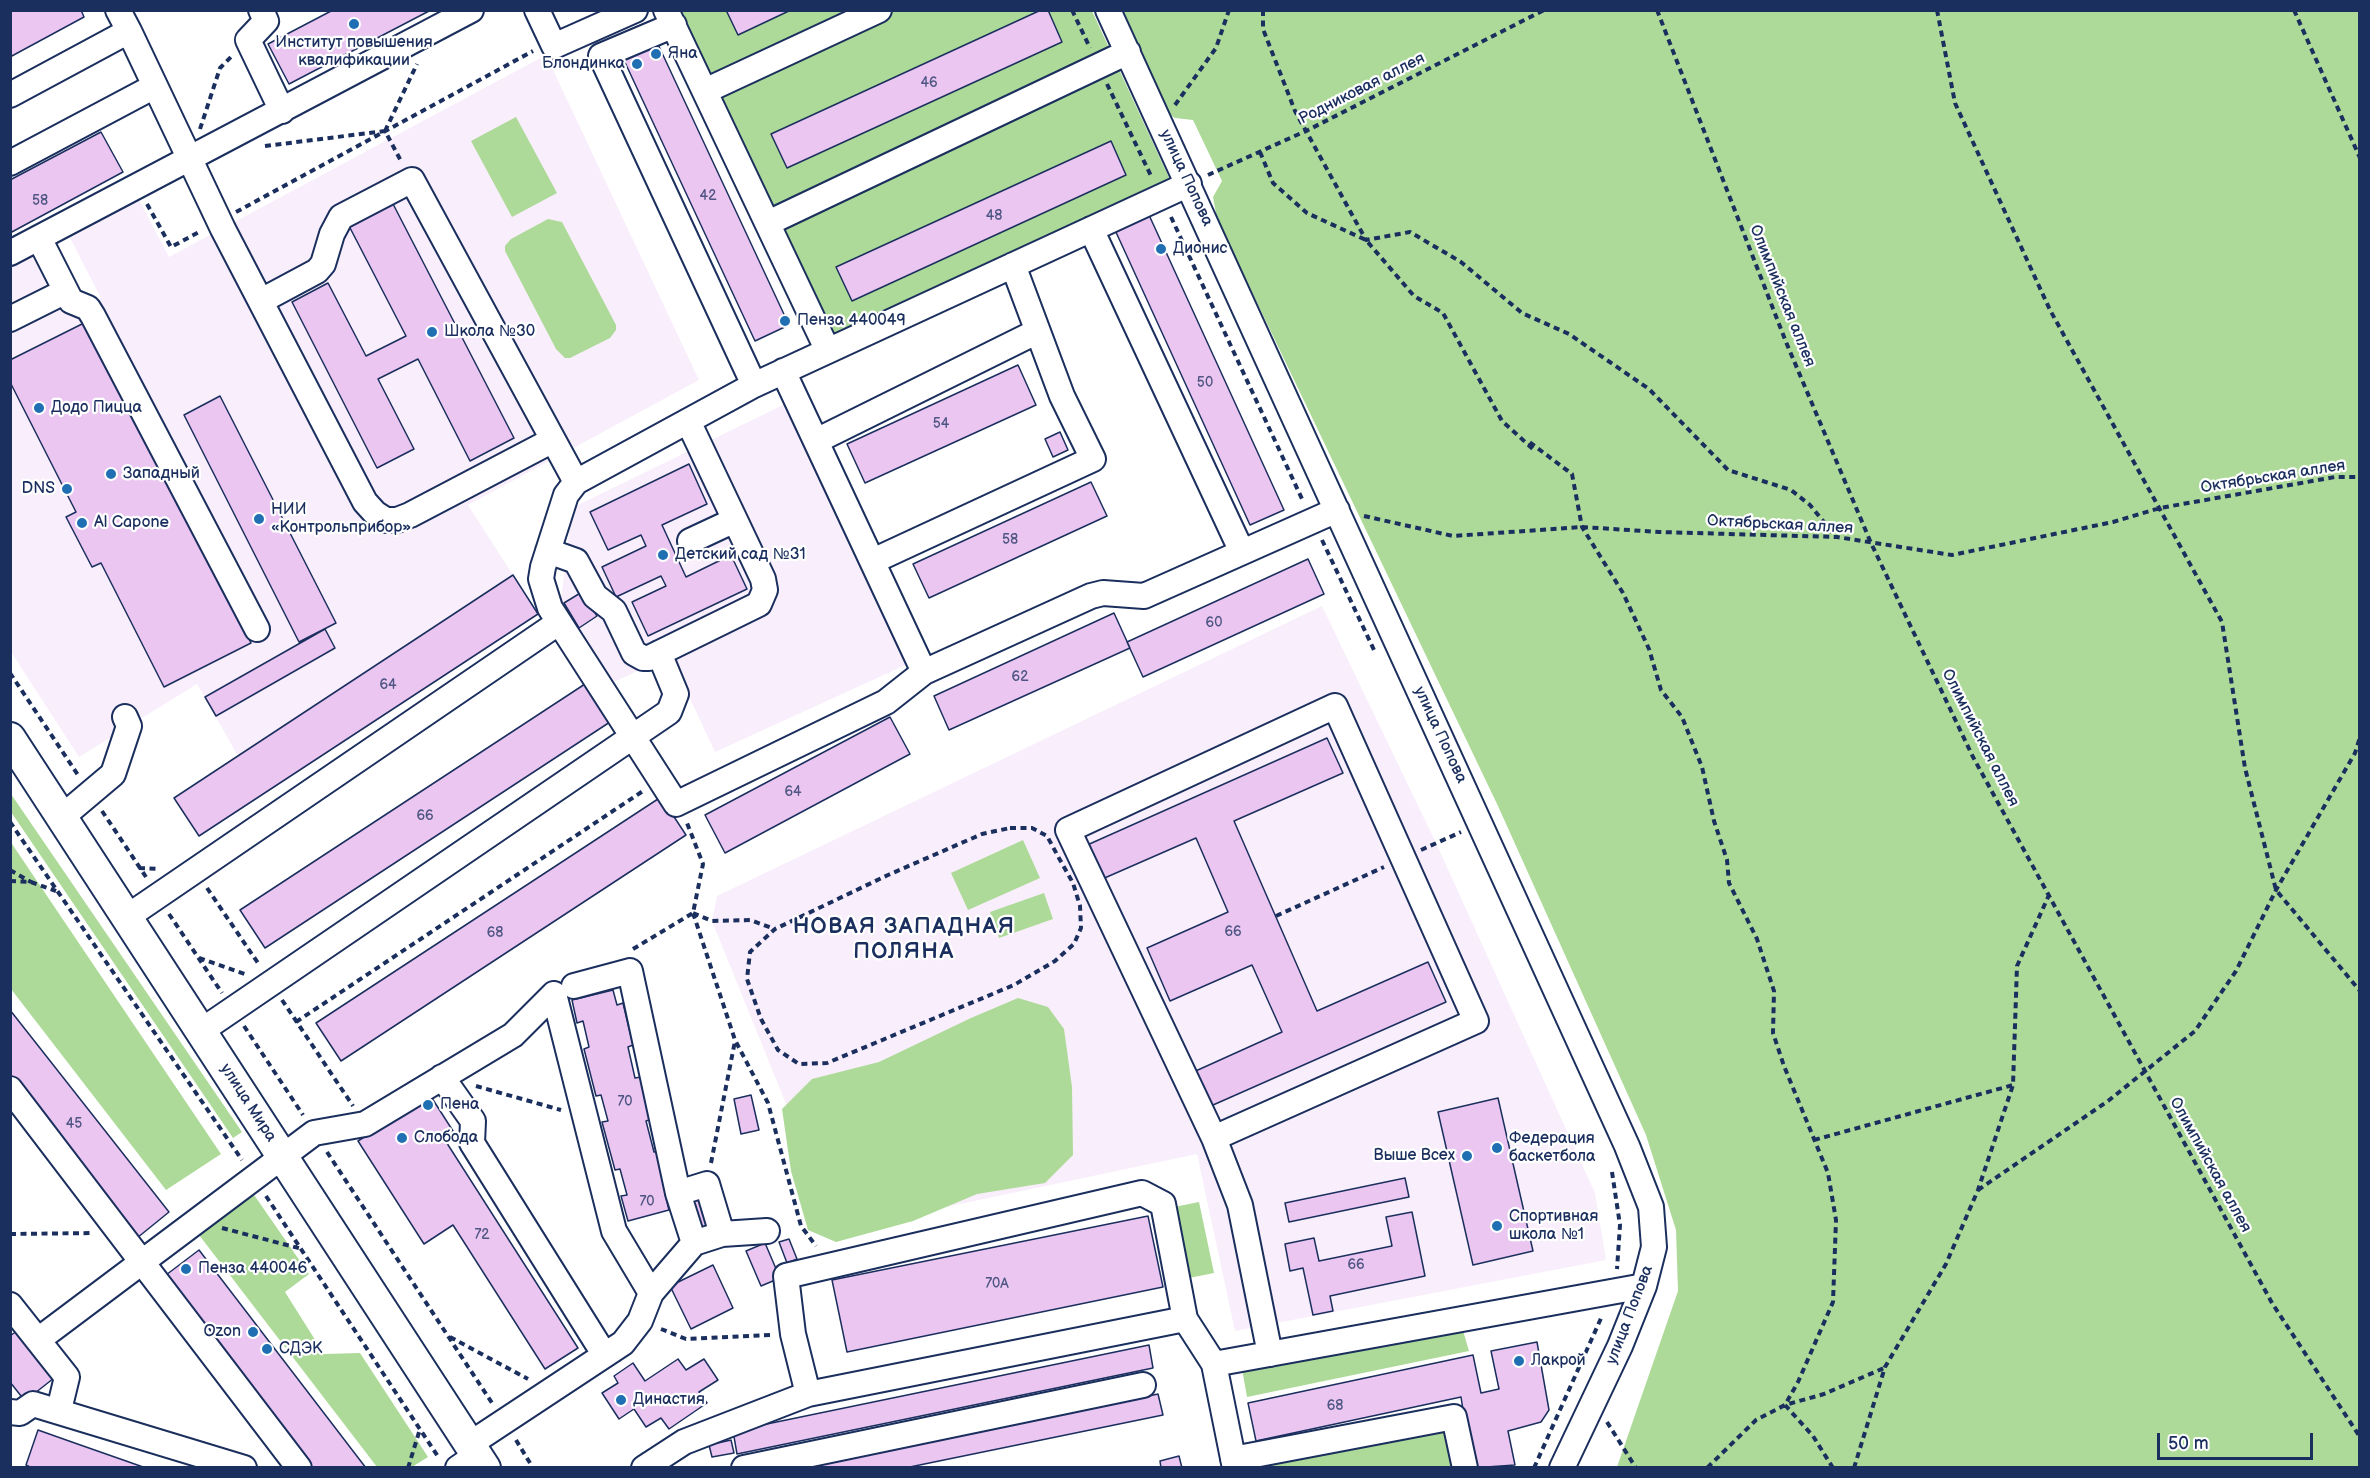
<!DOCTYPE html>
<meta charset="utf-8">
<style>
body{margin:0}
#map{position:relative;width:2370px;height:1478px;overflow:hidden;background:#fff;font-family:"Balsamiq Sans",sans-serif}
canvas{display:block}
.frame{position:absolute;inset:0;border:12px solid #1b2f5e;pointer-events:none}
.scale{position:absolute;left:2157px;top:1433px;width:156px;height:27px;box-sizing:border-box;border:3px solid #1b2f5e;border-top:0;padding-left:8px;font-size:18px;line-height:21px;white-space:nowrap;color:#1b2f5e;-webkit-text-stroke:4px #fff;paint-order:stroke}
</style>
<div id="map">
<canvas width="2370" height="1478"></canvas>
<div class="frame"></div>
<div class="scale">50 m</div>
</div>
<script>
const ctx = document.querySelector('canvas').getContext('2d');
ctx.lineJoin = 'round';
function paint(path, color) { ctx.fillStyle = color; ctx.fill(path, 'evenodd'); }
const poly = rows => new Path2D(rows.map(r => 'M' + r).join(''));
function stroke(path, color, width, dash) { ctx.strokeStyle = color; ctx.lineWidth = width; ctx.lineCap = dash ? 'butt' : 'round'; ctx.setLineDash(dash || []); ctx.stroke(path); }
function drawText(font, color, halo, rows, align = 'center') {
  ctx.font = font + ' "Balsamiq Sans",sans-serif'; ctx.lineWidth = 4.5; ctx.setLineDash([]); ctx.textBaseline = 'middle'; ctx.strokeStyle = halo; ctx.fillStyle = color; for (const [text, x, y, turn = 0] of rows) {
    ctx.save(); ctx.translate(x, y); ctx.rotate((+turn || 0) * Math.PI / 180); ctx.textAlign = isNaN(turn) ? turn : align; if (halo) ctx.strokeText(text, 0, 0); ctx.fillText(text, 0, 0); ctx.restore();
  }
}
const built = poly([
 [546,55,699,380,468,505,513,575,238,756,197,684,79,757,11,652,11,267,37,254,88,308,101,298,70,238,139,200,169,257],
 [787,403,910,663,715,752,670,656,614,682,561,600,572,508],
 [1322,606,1436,843,1595,1193,1606,1260,1235,1331,1197,1154,837,1230,712,921,717,896]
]);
const green = poly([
 [678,11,1092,11,1171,182,832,338],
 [1120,11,2359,11,2359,1467,1617,1467,1678,1291,1676,1230,1646,1135,1498,806,1217,219,1213,197,1222,181,1193,120,1175,118,1167,113],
 [516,117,557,193,512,217,471,141],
 [548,219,562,222,616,325,616,330,610,338,570,358,565,358,556,349,505,251,505,246,511,239],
 [11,794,242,1132,233,1138,11,812],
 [1023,840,1040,878,968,910,951,873],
 [10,841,221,1154,166,1190,11,989],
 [1044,893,1053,919,999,938,990,912],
 [1018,998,1048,1007,1064,1029,1072,1087,1073,1155,1045,1183,977,1194,913,1221,836,1242,808,1230,791,1171,782,1109,812,1079,879,1062,971,1018],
 [252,1192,309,1274,285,1292,324,1354,360,1353,428,1457,412,1467,377,1467,196,1231],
 [1199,1202,1214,1273,1189,1278,1174,1207],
 [1462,1327,1469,1351,1247,1397,1242,1369],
 [1449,1424,1457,1467,1264,1468,1262,1460]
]);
const building = poly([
 [10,10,81,10,84,17,10,57,10,10],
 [333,10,431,10,289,84,268,44,333,10],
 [726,10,791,10,738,35,726,10],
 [1041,10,1048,10,1062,42,787,168,771,134,1041,10],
 [656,40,789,325,755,341,622,56,656,40],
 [101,132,123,172,10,233,10,180,101,132],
 [1111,141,1126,175,852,301,836,267,1111,141],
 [392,202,514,438,470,461,418,359,378,379,414,449,377,468,292,302,328,283,366,356,406,336,348,224,392,202],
 [1149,215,1284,510,1250,525,1115,230,1149,215],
 [88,321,251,643,164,687,101,563,92,567,66,517,76,512,10,382,10,360,88,321],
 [1018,365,1036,405,865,483,847,444,1018,365],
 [220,396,336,623,299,642,184,415,220,396],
 [1060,432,1068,450,1053,457,1045,439,1060,432],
 [689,464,707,504,662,525,686,577,731,555,747,589,648,636,632,602,666,586,661,576,616,597,602,567,646,546,641,535,608,550,590,512,689,464],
 [1091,482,1107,516,929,598,913,564,1091,482],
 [1308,559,1324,594,1143,677,1127,642,1308,559],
 [513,575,538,614,199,836,174,798,513,575],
 [582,592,597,616,579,628,564,603,582,592],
 [1114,613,1130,648,949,730,934,696,1114,613],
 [325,629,335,648,216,716,205,697,325,629],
 [585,684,610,722,265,948,240,910,585,684],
 [890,717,910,754,725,853,705,815,890,717],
 [1327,738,1343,773,1234,821,1317,1011,1428,962,1446,1002,1204,1109,1189,1074,1282,1032,1252,965,1170,1001,1147,948,1228,912,1196,838,1100,880,1085,846,1327,738],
 [661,797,686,835,341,1061,316,1023,661,797],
 [613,990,617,1005,623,1003,633,1045,628,1047,635,1078,641,1077,652,1119,646,1121,654,1152,660,1151,671,1193,665,1194,669,1210,628,1221,621,1196,627,1195,620,1169,615,1170,602,1122,608,1121,601,1095,596,1096,584,1049,589,1047,583,1021,577,1023,572,1000,613,990],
 [10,1010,169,1212,137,1238,10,1077,10,1010],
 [430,1095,453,1131,443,1137,578,1348,545,1369,453,1225,424,1244,358,1141,430,1095],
 [751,1095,759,1130,741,1134,734,1099,751,1095],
 [1498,1098,1533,1251,1473,1265,1438,1112,1498,1098],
 [1405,1178,1409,1197,1289,1222,1285,1203,1405,1178],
 [703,1197,712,1224,700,1228,691,1201,703,1197],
 [1412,1212,1425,1276,1330,1296,1333,1311,1313,1315,1303,1268,1290,1271,1285,1244,1314,1238,1319,1261,1392,1246,1386,1217,1412,1212],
 [1148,1216,1163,1287,847,1352,832,1280,1148,1216],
 [789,1239,797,1259,787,1263,779,1242,789,1239],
 [765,1243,780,1278,761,1286,746,1251,765,1243],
 [199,1250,366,1468,307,1468,162,1278,199,1250],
 [713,1265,733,1308,691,1329,670,1286,713,1265],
 [18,1330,54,1378,25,1401,10,1382,10,1336,18,1330],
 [1537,1342,1549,1410,1541,1422,1508,1431,1515,1465,1472,1468,1461,1397,1256,1441,1248,1403,1473,1355,1481,1393,1499,1389,1491,1351,1537,1342],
 [1149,1345,1153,1368,737,1454,733,1431,1149,1345],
 [678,1359,686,1370,704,1359,718,1380,699,1392,707,1403,669,1429,661,1418,646,1427,634,1409,619,1419,602,1393,618,1383,614,1376,633,1363,645,1381,678,1359],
 [1158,1394,1163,1415,905,1468,798,1468,1158,1394],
 [38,1430,69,1441,146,1468,32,1468,26,1465,38,1430],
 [731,1440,734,1453,712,1457,709,1445,731,1440],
 [1179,1456,1182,1468,1161,1468,1160,1461,1179,1456]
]);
const path = poly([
 [1072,10,1090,48],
 [1263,10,1263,29,1295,111,1366,240,1410,232,1461,262,1522,313,1569,334,1649,389,1728,470,1791,490,1810,505,1836,537],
 [1657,10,1786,342,1871,543,1973,757,2272,1303,2360,1437],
 [1937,10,1955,103,2050,310,2222,622,2245,768,2276,890,2360,991],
 [2294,10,2360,158],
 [1107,84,1152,178],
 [1175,105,1216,48,1229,10],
 [200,129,220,68,233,55],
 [385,131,417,64],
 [265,146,385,131,401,161],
 [1260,152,1273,183,1307,213,1366,240,1414,296,1443,313,1502,421,1534,450,1528,441,1572,474,1582,527,1623,593,1649,649,1661,690,1682,717,1702,767,1714,821,1727,860,1729,883,1757,939,1774,991,1773,1033,1784,1066,1828,1173,1836,1220,1833,1302,1798,1382,1785,1405,1756,1420,1707,1468],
 [1208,175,1308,130,1544,10],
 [147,204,171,247,201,231],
 [236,212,533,51],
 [1171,217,1303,501],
 [1364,516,1453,536,1582,527,1659,532,1837,537,1952,555,2113,522,2160,508,2335,477,2360,477],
 [1322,540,1374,650],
 [10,673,78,775],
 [102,811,146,877],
 [10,822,242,1160],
 [1010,828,1032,828,1047,836,1060,860,1073,883,1080,906,1081,928,1074,944,1055,961,1014,985,827,1063,799,1064,778,1050,761,1019,747,979,750,952,775,929,888,875,982,834,1010,828],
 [1421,850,1461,832],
 [139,868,158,869],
 [10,870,31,882],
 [10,881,31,882,56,891],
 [207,888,260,966],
 [693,913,735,1040,768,1103,801,1226,816,1246],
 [693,913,712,921,750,920,775,929],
 [169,914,222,993],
 [1276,916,1384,867],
 [633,949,693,913,703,864,687,823],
 [199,958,245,974],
 [282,1000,353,1106],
 [296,1022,643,791],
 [244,1026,303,1115],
 [476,1086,561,1110],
 [1814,1140,2013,1085],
 [327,1152,492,1403],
 [711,1163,735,1041],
 [1612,1172,1620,1225,1617,1269],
 [1978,1190,2108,1101,2195,1031,2236,971,2276,890,2355,753,2360,737],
 [266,1196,439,1458],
 [222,1228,302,1249],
 [10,1234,94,1233],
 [661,1329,686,1339,771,1335],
 [450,1337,528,1379],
 [1607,1422,1636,1468],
 [516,1440,533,1468],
 [408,1468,420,1429],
 [1534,1468,1602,1316],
 [1833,1468,1813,1436,1785,1405,1824,1394,1884,1368],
 [1854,1468,1885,1367,1946,1264,1978,1190,2013,1085,2017,966,2049,895]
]);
const minor = poly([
 [261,10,266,21,248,40,282,111],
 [537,10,554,46,635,10],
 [666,10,827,349],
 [1108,10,1627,1146,1651,1207,1654,1247,1644,1286,1620,1346,1562,1468],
 [674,25,601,56,754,385],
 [129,31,223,229,365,502,375,513,386,520,397,520,410,515,553,440],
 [705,91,879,10],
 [10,95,129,31,118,10],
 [10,163,155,86],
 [1189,184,754,385,576,482,566,495,543,567,541,579,550,608,676,804,886,702,924,672,1091,596,1103,593,1144,596,1337,510],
 [768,223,1128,52],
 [1091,229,1242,552],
 [39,238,71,301,88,308,93,316,257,629],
 [10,253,471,10],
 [261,301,317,271,323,264,332,234,341,217,412,180,576,482],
 [10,319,66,291],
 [783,371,924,672],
 [816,441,1036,332],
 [690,541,735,520],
 [548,551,576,561,595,596,614,611,634,653,643,658,649,658,759,604,765,590,763,579,688,421],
 [873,561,1093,459,1062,396,1013,265],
 [62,817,113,774,129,726,125,717],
 [127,917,558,623],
 [554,994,614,1231,651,1293],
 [201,1031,669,712,676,694,659,653],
 [442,1077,473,1121,472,1143,604,1354],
 [10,1089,299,1468],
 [1214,1138,1476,1021,1335,706,1068,830,1214,1138,1240,1205,1270,1354],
 [678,1193,707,1184,722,1234,694,1243],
 [722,1234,767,1231],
 [10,1305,67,1377,59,1410],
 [38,1340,314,1133,365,1124,513,1035,554,994],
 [1214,1364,1644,1286],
 [808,1394,793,1334,786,1276,1142,1193,1163,1204,1185,1319,1214,1364,1235,1468],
 [10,1412,20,1413,33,1404,244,1468],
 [470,1444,623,1343,640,1321,651,1293,694,1243,678,1193,630,971,574,986],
 [1233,1459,1454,1417,1465,1468],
 [458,1468,477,1455],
 [644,1468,684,1442,808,1394,1185,1319],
 [744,1468,1143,1385]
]);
const major = poly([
 [10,738,485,1468]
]);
const markers = [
 [354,24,6,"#1f6fb2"],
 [656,54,6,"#1f6fb2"],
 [637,64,6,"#1f6fb2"],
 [1161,249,6,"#1f6fb2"],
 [785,321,6,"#1f6fb2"],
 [432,332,6,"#1f6fb2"],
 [39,408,6,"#1f6fb2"],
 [111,474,6,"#1f6fb2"],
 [67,489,6,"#1f6fb2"],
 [259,519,6,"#1f6fb2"],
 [82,523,6,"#1f6fb2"],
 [663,555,6,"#1f6fb2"],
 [428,1105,6,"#1f6fb2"],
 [402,1138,6,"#1f6fb2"],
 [1497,1148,6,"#1f6fb2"],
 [1467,1156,6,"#1f6fb2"],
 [1497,1226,6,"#1f6fb2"],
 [186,1269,6,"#1f6fb2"],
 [253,1332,6,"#1f6fb2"],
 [267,1349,6,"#1f6fb2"],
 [1519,1361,6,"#1f6fb2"],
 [621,1400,6,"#1f6fb2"]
];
const numberNames = [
 ["46",929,83],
 ["42",708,196],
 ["58",40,201],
 ["48",994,216],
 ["50",1205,383],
 ["54",941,424],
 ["58",1010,540],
 ["60",1214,623],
 ["62",1020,677],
 ["64",388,685],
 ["64",793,792],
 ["66",425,816],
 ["66",1233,932],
 ["68",495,933],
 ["70",625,1102],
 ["45",74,1124],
 ["70",647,1202],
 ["72",482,1235],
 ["66",1356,1265],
 ["70А",997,1284],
 ["68",1335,1406]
];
const poiNames = [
 ["Институт повышения",354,43,"center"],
 ["квалификации",354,61,"center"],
 ["Яна",668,54],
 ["Блондинка",625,64,"right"],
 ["Дионис",1173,249],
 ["Пенза 440049",797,321],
 ["Школа №30",444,332],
 ["Додо Пицца",51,408],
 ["Западный",123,474],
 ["DNS",55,489,"right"],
 ["НИИ",271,510],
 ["«Контрольприбор»",271,528],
 ["Al Capone",94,523],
 ["Детский сад №31",675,555],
 ["Пена",440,1105],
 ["Слобода",414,1138],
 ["Федерация",1509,1139],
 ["баскетбола",1509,1157],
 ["Выше Всех",1455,1156,"right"],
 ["Спортивная",1509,1217],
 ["школа №1",1509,1235],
 ["Пенза 440046",198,1269],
 ["Ozon",241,1332,"right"],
 ["СДЭК",279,1349],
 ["Лакрой",1531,1361],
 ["Династия",633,1400]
];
const streetNames = [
 ["Родниковая аллея",1362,89,-27],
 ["улица Попова",1186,178,65],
 ["Олимпийская аллея",1782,296,68],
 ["Октябрьская аллея",2273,477,-9],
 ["Октябрьская аллея",1780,525,3],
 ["улица Попова",1440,735,65],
 ["Олимпийская аллея",1980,738,63],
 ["улица Мира",248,1103,57],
 ["Олимпийская аллея",2210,1165,61],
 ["улица Попова",1630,1315,-69]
];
const districtNames = [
 ["НОВАЯ ЗАПАДНАЯ",904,927],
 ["ПОЛЯНА",904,952]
];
paint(built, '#f9eefb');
paint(green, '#adda98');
paint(building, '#eac6f1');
stroke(building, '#1b2f5e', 1.5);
stroke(minor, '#1b2f5e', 28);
stroke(major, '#1b2f5e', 34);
stroke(path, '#1b2f5e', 4, [6, 4.5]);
stroke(minor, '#fff', 24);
stroke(major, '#fff', 30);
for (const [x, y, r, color] of markers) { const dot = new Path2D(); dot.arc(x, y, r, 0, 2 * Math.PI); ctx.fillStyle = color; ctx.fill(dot); stroke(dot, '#fff', 2); }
drawText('14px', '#4f5583', null, numberNames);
drawText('16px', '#1b2f5e', '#fff', poiNames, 'left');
drawText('16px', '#1b2f5e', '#fff', streetNames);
ctx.letterSpacing = '1.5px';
drawText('bold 22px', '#1b2f5e', '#fff', districtNames);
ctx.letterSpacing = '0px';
</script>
